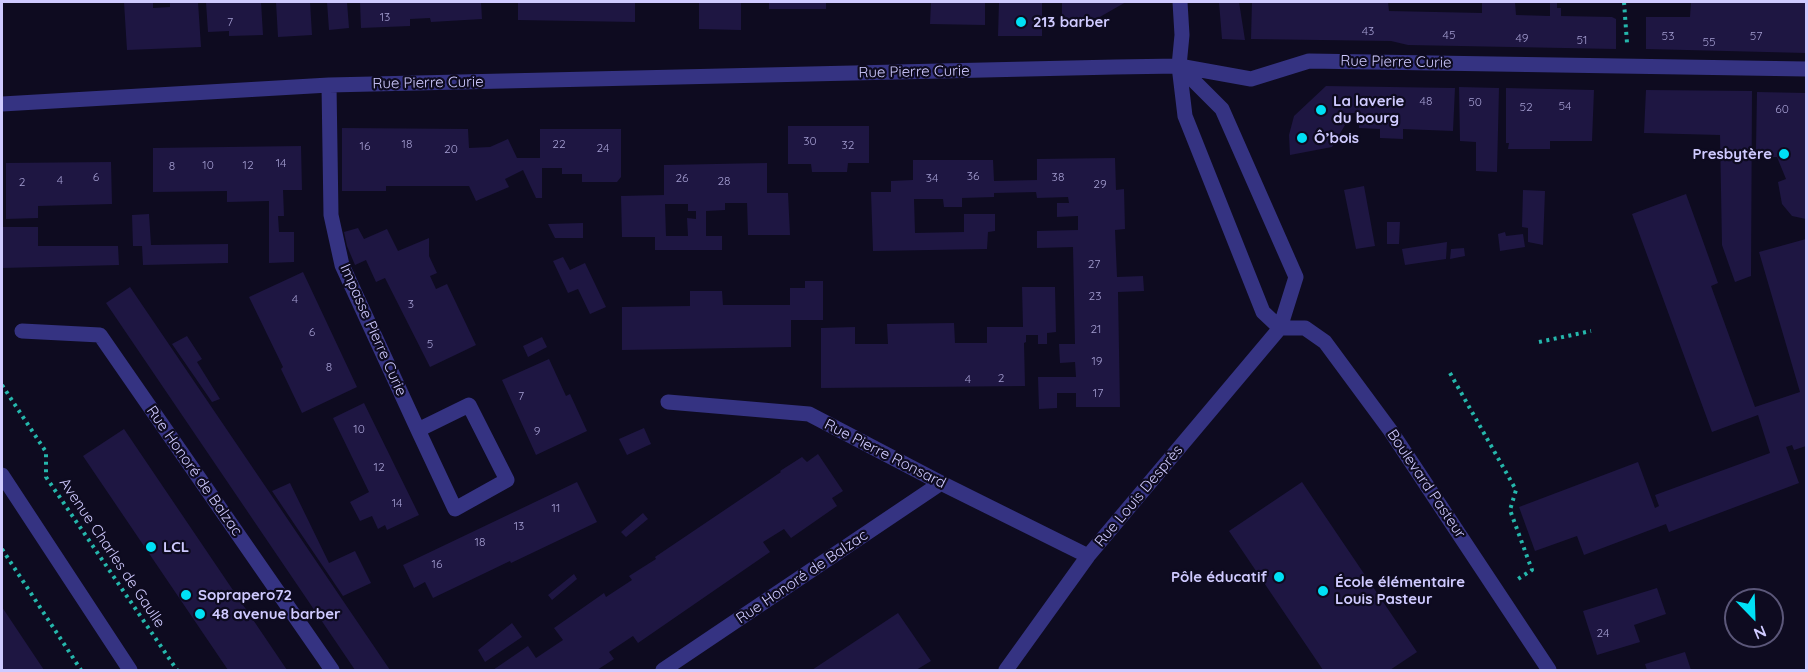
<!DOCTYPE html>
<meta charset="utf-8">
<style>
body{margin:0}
#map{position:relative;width:1808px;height:672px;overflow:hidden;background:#0e0b20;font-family:Quicksand,sans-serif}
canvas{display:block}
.frame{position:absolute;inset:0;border:3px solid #cfcaff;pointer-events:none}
.north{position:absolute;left:1724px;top:588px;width:60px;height:60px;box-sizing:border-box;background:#0e0b20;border:2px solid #5b5779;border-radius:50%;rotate:157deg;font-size:16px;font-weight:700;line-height:24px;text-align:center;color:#cfcaff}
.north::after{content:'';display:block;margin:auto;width:21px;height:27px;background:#00e0f5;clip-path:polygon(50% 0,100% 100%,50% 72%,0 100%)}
</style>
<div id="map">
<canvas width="1808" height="672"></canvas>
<div class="frame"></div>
<div class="north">N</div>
</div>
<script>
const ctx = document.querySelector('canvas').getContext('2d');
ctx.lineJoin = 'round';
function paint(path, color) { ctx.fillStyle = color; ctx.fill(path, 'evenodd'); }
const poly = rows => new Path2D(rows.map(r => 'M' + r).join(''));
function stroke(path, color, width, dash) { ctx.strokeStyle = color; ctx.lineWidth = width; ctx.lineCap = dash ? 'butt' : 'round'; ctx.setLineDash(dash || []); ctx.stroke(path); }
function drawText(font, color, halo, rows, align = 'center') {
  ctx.font = font + ' Quicksand,sans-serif'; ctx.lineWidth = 4.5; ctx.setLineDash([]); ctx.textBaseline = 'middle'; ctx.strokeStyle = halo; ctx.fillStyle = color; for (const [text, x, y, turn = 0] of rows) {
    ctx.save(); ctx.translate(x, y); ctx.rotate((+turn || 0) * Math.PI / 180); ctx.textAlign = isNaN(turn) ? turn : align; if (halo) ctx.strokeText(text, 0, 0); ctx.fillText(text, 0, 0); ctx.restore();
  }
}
const building = poly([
 [124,2,153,2,153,8,170,7,170,2,198,2,201,47,127,50],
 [206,2,261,2,263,35,229,36,229,31,208,32],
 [276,2,310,2,312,35,278,37],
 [327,2,347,2,349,28,329,30],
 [360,2,481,2,482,19,431,22,430,18,410,19,410,26,361,28],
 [518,2,635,2,635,22,518,20],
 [699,2,741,2,741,30,699,29],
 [769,2,826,2,826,9,769,9],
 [931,2,985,2,985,25,930,24],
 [999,2,1042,2,1042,36,998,36],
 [1062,2,1126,2,1098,18,1062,19],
 [1219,2,1239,2,1245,40,1222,39],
 [1252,2,1388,2,1389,11,1482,13,1482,2,1515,2,1516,15,1550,16,1550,3,1557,3,1557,8,1561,8,1561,16,1612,17,1616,19,1616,49,1408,45,1391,41,1251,39],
 [1691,2,1806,3,1806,53,1646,49,1646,17,1690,17],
 [1326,86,1455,88,1453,131,1403,129,1403,139,1380,138,1380,129,1359,128,1359,113,1344,113,1345,125,1332,147,1290,155,1289,135,1294,116],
 [1459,87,1499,88,1497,172,1476,171,1476,142,1460,141],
 [1506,88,1594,90,1592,141,1550,141,1550,149,1508,149,1509,143,1506,143],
 [1646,90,1752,91,1751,276,1735,282,1722,245,1720,135,1644,133],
 [1757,92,1806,93,1806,219,1792,216,1782,204,1778,182,1786,179,1777,157,1764,157,1756,149],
 [788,126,869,126,869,163,848,163,847,172,812,172,811,164,788,164],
 [342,128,468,129,469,148,490,147,508,139,517,158,540,158,540,129,621,129,621,177,617,182,582,182,582,174,562,174,562,168,542,168,542,198,536,198,523,170,505,179,509,187,476,201,469,186,386,186,386,191,342,191],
 [301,146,302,190,283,190,284,216,278,216,279,232,294,232,294,262,269,263,269,201,227,202,227,191,153,192,153,148],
 [1115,158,1116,190,1124,189,1125,229,1115,230,1117,277,1143,276,1144,291,1118,292,1120,407,1076,407,1076,393,1057,393,1057,408,1039,409,1038,377,1076,377,1075,362,1060,363,1059,344,1075,344,1073,247,1037,248,1037,231,1078,230,1078,216,1057,217,1057,203,1069,203,1068,197,1037,198,1036,192,994,193,994,197,962,198,962,207,944,207,943,199,914,199,915,233,964,232,964,214,995,214,995,231,988,232,987,249,873,251,871,192,891,192,891,181,913,180,913,160,993,160,994,181,1037,180,1037,159],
 [111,162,112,204,38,206,38,218,6,219,6,163],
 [767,163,767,193,788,193,790,235,748,235,747,203,725,203,725,210,706,211,706,236,722,236,722,250,655,250,655,237,622,237,621,196,664,195,664,165],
 [665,204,688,204,688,211,696,211,696,219,687,218,688,236,666,236],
 [1364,186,1375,246,1356,249,1344,190],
 [1523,190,1545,191,1543,245,1528,242,1528,228,1522,227],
 [1686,194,1718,283,1711,286,1755,407,1800,392,1759,252,1806,239,1806,446,1794,450,1792,445,1786,447,1799,483,1669,532,1666,524,1584,555,1577,536,1535,551,1519,507,1638,462,1655,508,1659,506,1655,495,1770,453,1758,415,1712,432,1632,214],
 [149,214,151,245,228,244,228,263,143,265,142,246,133,246,132,215],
 [1387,222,1400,222,1399,244,1387,244],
 [583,223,583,238,555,238,548,224],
 [2,227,38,227,38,246,118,246,119,265,2,268],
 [358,228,364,239,387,229,398,251,429,238,429,256,437,273,430,276,436,289,447,284,476,345,430,367,385,278,376,282,366,260,355,265,347,246,344,232],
 [1505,232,1506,236,1523,234,1525,247,1500,251,1498,234],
 [1447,242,1446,259,1405,265,1402,249],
 [1464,248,1465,256,1450,259,1451,249],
 [563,257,570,270,585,263,606,307,590,314,578,289,568,293,553,261],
 [303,272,357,387,302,413,281,369,283,367,249,297],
 [805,281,823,281,823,320,791,320,791,347,622,350,622,307,690,306,690,291,722,291,723,305,790,305,790,288,805,288],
 [130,287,390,670,355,670,106,303],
 [1022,287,1055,287,1056,332,1047,333,1047,344,1038,344,1038,335,1026,335,1026,342,1024,343,1025,386,821,388,821,328,855,327,855,344,888,344,887,324,954,323,955,343,987,343,987,327,1023,327],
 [187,336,202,359,197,362,220,399,212,402,172,344],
 [542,337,547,347,528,357,523,346],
 [549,359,566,396,570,394,587,431,536,455,502,380],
 [364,403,419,515,387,530,385,525,378,529,372,516,360,521,350,502,369,492,333,418],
 [644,428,651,444,627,455,619,439],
 [124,429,287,670,228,670,83,456],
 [818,454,843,491,832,498,837,506,791,538,784,529,763,542,770,552,638,643,633,636,609,652,614,659,597,670,493,670,528,646,536,658,563,640,554,628,604,593,606,597,632,580,629,576,656,559,655,557,781,472,780,471,802,457,807,462],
 [577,482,597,522,511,563,510,561,433,598,425,582,414,588,403,565],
 [1302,482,1417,652,1390,670,1323,670,1229,531],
 [290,483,329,563,355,551,371,583,343,596,272,491],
 [643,513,648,519,626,537,621,532],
 [574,574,577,579,552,600,548,595],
 [1657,588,1666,614,1634,625,1640,642,1597,655,1583,611],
 [2,607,44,670,2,670],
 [898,613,931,661,916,670,812,670],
 [512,623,522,637,485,662,478,650],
 [1685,652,1691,670,1647,670,1645,664]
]);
const path = poly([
 [1624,2,1627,43],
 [1539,342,1591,331],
 [1450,373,1516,490,1510,510,1532,570,1518,579],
 [2,385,46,452,46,477,177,670],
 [2,549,81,670]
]);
const minor = poly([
 [1180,2,1182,35,1179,66,1185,116,1263,312,1280,328,1305,328,1325,342,1390,430,1549,670],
 [329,85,331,215,342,265,418,430,455,509,507,480,469,405,418,430],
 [2,104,329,85,1115,67,1179,66,1251,79,1309,61,1806,69],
 [22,331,100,335,332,670],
 [668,402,809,414,941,483,1088,556],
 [2,475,130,670],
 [663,670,941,483],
 [1006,670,1088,556,1280,328,1296,277,1222,109,1179,66]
]);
const markers = [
 [1021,22,6,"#00e0f5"],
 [1321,110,6,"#00e0f5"],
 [1302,138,6,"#00e0f5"],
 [1784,154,6,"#00e0f5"],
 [151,547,6,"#00e0f5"],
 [1279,577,6,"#00e0f5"],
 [1323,591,6,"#00e0f5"],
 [186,595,6,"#00e0f5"],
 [200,614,6,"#00e0f5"]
];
const numberNames = [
 ["13",385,17],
 ["7",230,22],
 ["43",1368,31],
 ["45",1449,35],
 ["53",1668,36],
 ["57",1756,36],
 ["49",1522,38],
 ["51",1582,40],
 ["55",1709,42],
 ["48",1426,101],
 ["50",1475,102],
 ["54",1565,106],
 ["52",1526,107],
 ["60",1782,109],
 ["30",810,141],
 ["18",407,144],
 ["22",559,144],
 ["32",848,145],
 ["16",365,146],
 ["24",603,148],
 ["20",451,149],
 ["14",281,163],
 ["10",208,165],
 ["12",248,165],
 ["8",172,166],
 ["36",973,176],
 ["6",96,177],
 ["38",1058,177],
 ["26",682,178],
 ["34",932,178],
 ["4",60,180],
 ["28",724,181],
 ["2",22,182],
 ["29",1100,184],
 ["27",1094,264],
 ["23",1095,296],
 ["4",295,299],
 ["3",411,304],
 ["21",1096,329],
 ["6",312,332],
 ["5",430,344],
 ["19",1097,361],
 ["8",329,367],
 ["2",1001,378],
 ["4",968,379],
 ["17",1098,393],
 ["7",521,396],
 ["10",359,429],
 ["9",537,431],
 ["12",379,467],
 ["14",397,503],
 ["11",556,508],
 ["13",519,526],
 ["18",480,542],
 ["16",437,564],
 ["24",1603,633]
];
const poiNames = [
 ["213 barber",1033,22],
 ["La laverie",1333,101],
 ["du bourg",1333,118],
 ["Ô’bois",1314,138],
 ["Presbytère",1772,154,"right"],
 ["LCL",163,547],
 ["Pôle éducatif",1267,577,"right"],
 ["École élémentaire",1335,582],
 ["Louis Pasteur",1335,599],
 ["Soprapero72",198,595],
 ["48 avenue barber",212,614]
];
const streetNames = [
 ["Rue Pierre Curie",1396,62,1],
 ["Rue Pierre Curie",914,72,-1],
 ["Rue Pierre Curie",428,83,-1],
 ["Impasse Pierre Curie",373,330,66],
 ["Rue Pierre Ronsard",885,454,27],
 ["Rue Honoré de Balzac",194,471,55],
 ["Boulevard Pasteur",1426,484,56],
 ["Rue Louis Desprès",1139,496,-50],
 ["Avenue Charles de Gaulle",112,553,56],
 ["Rue Honoré de Balzac",802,577,-34]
];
paint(building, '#1e1642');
stroke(path, '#25b7ac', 4, [3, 4.5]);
stroke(minor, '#353382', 15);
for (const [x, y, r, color] of markers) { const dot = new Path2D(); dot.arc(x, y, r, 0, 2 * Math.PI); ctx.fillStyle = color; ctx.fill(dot); stroke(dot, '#0e0b20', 2); }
drawText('12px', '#a39dd0', null, numberNames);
drawText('bold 15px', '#cfcaff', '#0e0b20', poiNames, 'left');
drawText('15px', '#cfcaff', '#0e0b20', streetNames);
</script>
